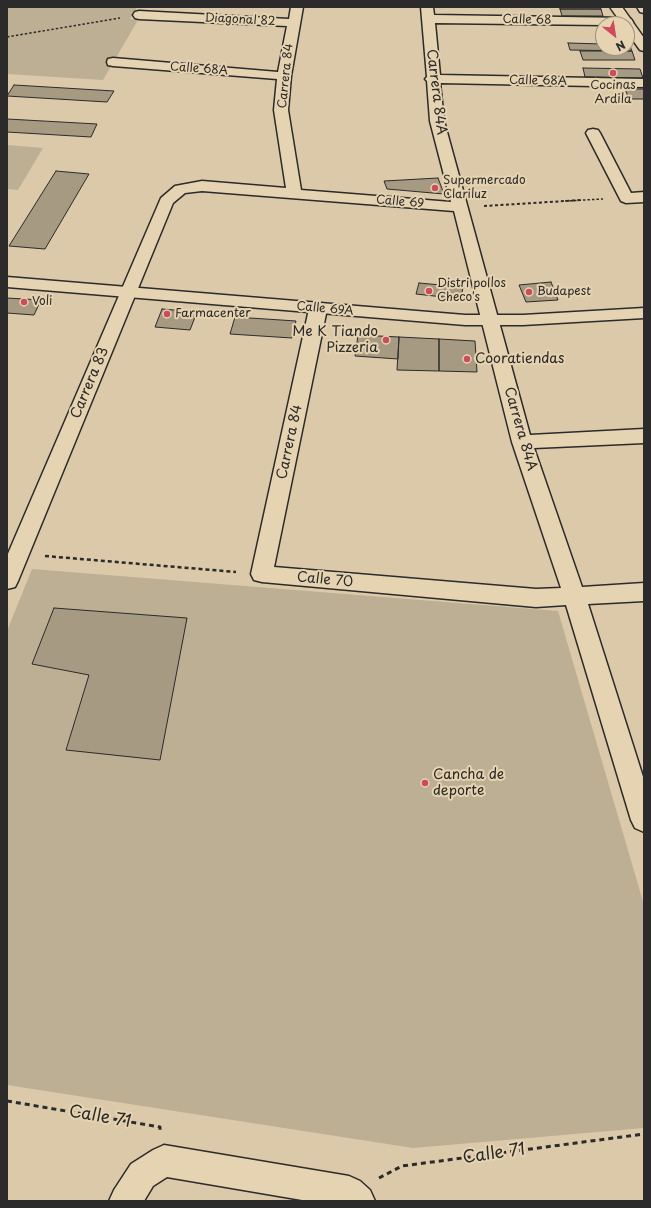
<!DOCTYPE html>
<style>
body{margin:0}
#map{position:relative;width:651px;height:1208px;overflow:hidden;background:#dbc9a9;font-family:"Playpen Sans",sans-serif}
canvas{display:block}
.frame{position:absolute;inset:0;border:8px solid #2b2b2b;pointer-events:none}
.north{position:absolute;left:595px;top:16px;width:40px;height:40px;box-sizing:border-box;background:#e6d3b1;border:1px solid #9b907b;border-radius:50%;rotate:150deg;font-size:11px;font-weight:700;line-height:16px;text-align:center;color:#2b2b2b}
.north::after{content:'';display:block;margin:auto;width:14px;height:18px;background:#d1495b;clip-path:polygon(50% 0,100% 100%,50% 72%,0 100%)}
</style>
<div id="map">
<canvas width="651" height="1208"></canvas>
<div class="frame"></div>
<div class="north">N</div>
</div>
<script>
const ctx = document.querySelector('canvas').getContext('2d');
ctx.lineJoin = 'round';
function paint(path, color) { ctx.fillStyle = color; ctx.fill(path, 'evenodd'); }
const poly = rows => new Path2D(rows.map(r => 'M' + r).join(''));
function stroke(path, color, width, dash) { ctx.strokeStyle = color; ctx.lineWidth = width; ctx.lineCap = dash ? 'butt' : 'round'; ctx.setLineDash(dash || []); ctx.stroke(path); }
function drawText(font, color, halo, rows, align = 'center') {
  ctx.font = font + ' "Playpen Sans",sans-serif'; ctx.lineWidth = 4; ctx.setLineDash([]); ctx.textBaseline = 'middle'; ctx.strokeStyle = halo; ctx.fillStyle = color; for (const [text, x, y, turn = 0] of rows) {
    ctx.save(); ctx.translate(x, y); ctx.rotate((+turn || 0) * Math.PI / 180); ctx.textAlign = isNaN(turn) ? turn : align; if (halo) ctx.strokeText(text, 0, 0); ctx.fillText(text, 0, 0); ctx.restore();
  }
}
const green = poly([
 [7,7,137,7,130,19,138,20,103,80,7,74],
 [7,145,43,148,18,190,7,189],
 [32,569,558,611,644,905,644,1128,413,1148,7,1085,7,631]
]);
const building = poly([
 [560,7,600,7,601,9,560,9,560,7],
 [560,9,601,9,603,16,562,16,560,9],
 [568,43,603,44,603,48,627,48,627,44,629,44,632,51,570,50,568,43],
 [580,51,632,51,635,60,583,60,580,51],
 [583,68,640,69,643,78,585,77,583,68],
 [14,85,114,91,107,102,7,96,14,85],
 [625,89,644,89,644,99,629,99,625,89],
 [7,119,97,124,91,137,7,132,7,119],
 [56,171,89,174,45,249,9,246,56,171],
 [438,178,444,194,387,189,384,181,438,178],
 [551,282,558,300,526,302,519,285,551,282],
 [419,283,463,287,461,299,416,294,419,283],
 [7,298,41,300,34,315,7,313,7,298],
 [162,309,197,312,190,330,155,327,162,309],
 [235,317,296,321,292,338,230,334,235,317],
 [358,335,399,337,398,359,355,356,358,335],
 [399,337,439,339,439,371,397,370,399,337],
 [439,339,475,341,477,372,439,371,439,339],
 [54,608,187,618,160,760,66,750,89,675,32,664,54,608]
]);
const pathFar3 = poly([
 [7,37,120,18],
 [565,201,603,199]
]);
const pathFar2 = poly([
 [484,206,582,200]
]);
const pathFar1 = poly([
 [45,556,236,572]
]);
const path = poly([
 [7,1101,160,1127,160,1130],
 [379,1178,402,1166,644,1134]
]);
const street = poly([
 [291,7,303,7,291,76,288,110,301,190,451,202,430,121,427,81,425,79,427,77,421,7,433,7,434,15,627,18,631,19,633,22,631,25,627,26,627,24,603,24,603,25,435,23,440,75,644,79,644,87,440,83,444,121,530,435,644,429,644,443,534,448,582,587,644,583,644,601,588,604,644,780,644,832,635,828,631,820,566,605,536,607,262,582,254,580,251,574,309,309,312,305,318,304,324,305,327,309,274,567,536,589,561,588,512,442,454,211,202,191,185,193,173,203,18,581,15,587,7,589,7,556,161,198,175,186,202,181,286,188,274,110,277,79,113,66,108,65,107,62,108,59,113,58,278,72,287,26,139,19,135,18,133,15,135,12,139,11,289,19,291,7],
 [593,129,598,130,600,133,631,193,644,192,644,202,626,203,621,201,586,133,588,130,593,129],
 [164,1145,349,1176,360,1181,370,1190,375,1201,308,1201,167,1177,153,1186,144,1201,109,1201,114,1190,131,1164,153,1150,164,1145]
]);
const secondary = poly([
 [7,277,465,315,523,315,644,308,644,318,523,325,465,325,7,287,7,277]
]);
const primary = poly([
 [610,7,622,7,644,38,644,51,640,50,627,32,627,24,622,24,610,7],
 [637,7,644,7,644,13,640,12,637,7]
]);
const markers = [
 [613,73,4,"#d1495b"],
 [435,188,4,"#d1495b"],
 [429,291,4,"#d1495b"],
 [529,292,4,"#d1495b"],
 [24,302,4,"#d1495b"],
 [167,314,4,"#d1495b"],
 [386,340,4,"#d1495b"],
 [467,359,4,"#d1495b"],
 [425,783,4,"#d1495b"]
];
const farStreetnames = [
 ["Diagonal 82",240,20,3],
 ["Calle 68",527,20,1],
 ["Calle 68A",199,69,4],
 ["Carrera 84",286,76,-84],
 ["Calle 68A",538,81,1],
 ["Calle 69",400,202,5],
 ["Calle 69A",325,309,5]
];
const farPoinames = [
 ["Cocinas",613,86,"center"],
 ["Ardila",613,100,"center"],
 ["Supermercado",443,181],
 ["Clariluz",443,195],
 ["Distri pollos",437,284],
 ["Checo's",437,298],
 ["Budapest",537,292],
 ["Voli",32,302],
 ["Farmacenter",175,314]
];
const streetNames = [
 ["Carrera 84A",436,92,83],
 ["Carrera 83",90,383,-67],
 ["Carrera 84A",520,429,74],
 ["Carrera 84",290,442,-78],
 ["Calle 70",325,580,5]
];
const poiNames = [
 ["Me K Tiando",378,332,"right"],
 ["Pizzeria",378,348,"right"],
 ["Cooratiendas",475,359],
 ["Cancha de",433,775],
 ["deporte",433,791]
];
const nearStreetnames = [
 ["Calle 71",100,1117,10],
 ["Calle 71",494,1154,-8]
];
paint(green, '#bdaf94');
paint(building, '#a79a83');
stroke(building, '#2b2b2b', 1);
stroke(street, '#2b2b2b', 3);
stroke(secondary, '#2b2b2b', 3);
stroke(primary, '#2b2b2b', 3);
stroke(pathFar3, '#2b2b2b', 1.5, [2.5, 2]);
stroke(pathFar2, '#2b2b2b', 2, [3, 2.5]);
stroke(pathFar1, '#2b2b2b', 2.5, [4, 3]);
stroke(path, '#2b2b2b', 3, [5, 4]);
paint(street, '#e6d3b1');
paint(secondary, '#e6d3b1');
paint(primary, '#e6d3b1');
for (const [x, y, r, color] of markers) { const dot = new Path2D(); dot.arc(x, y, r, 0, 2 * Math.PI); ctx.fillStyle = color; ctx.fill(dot); stroke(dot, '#e6d3b1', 1.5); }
drawText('12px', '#2b2b2b', '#e6d3b1', farStreetnames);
drawText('12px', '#2b2b2b', '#e6d3b1', farPoinames, 'left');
drawText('14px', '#2b2b2b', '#e6d3b1', streetNames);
drawText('14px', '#2b2b2b', '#e6d3b1', poiNames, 'left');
drawText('17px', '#2b2b2b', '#e6d3b1', nearStreetnames);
</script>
